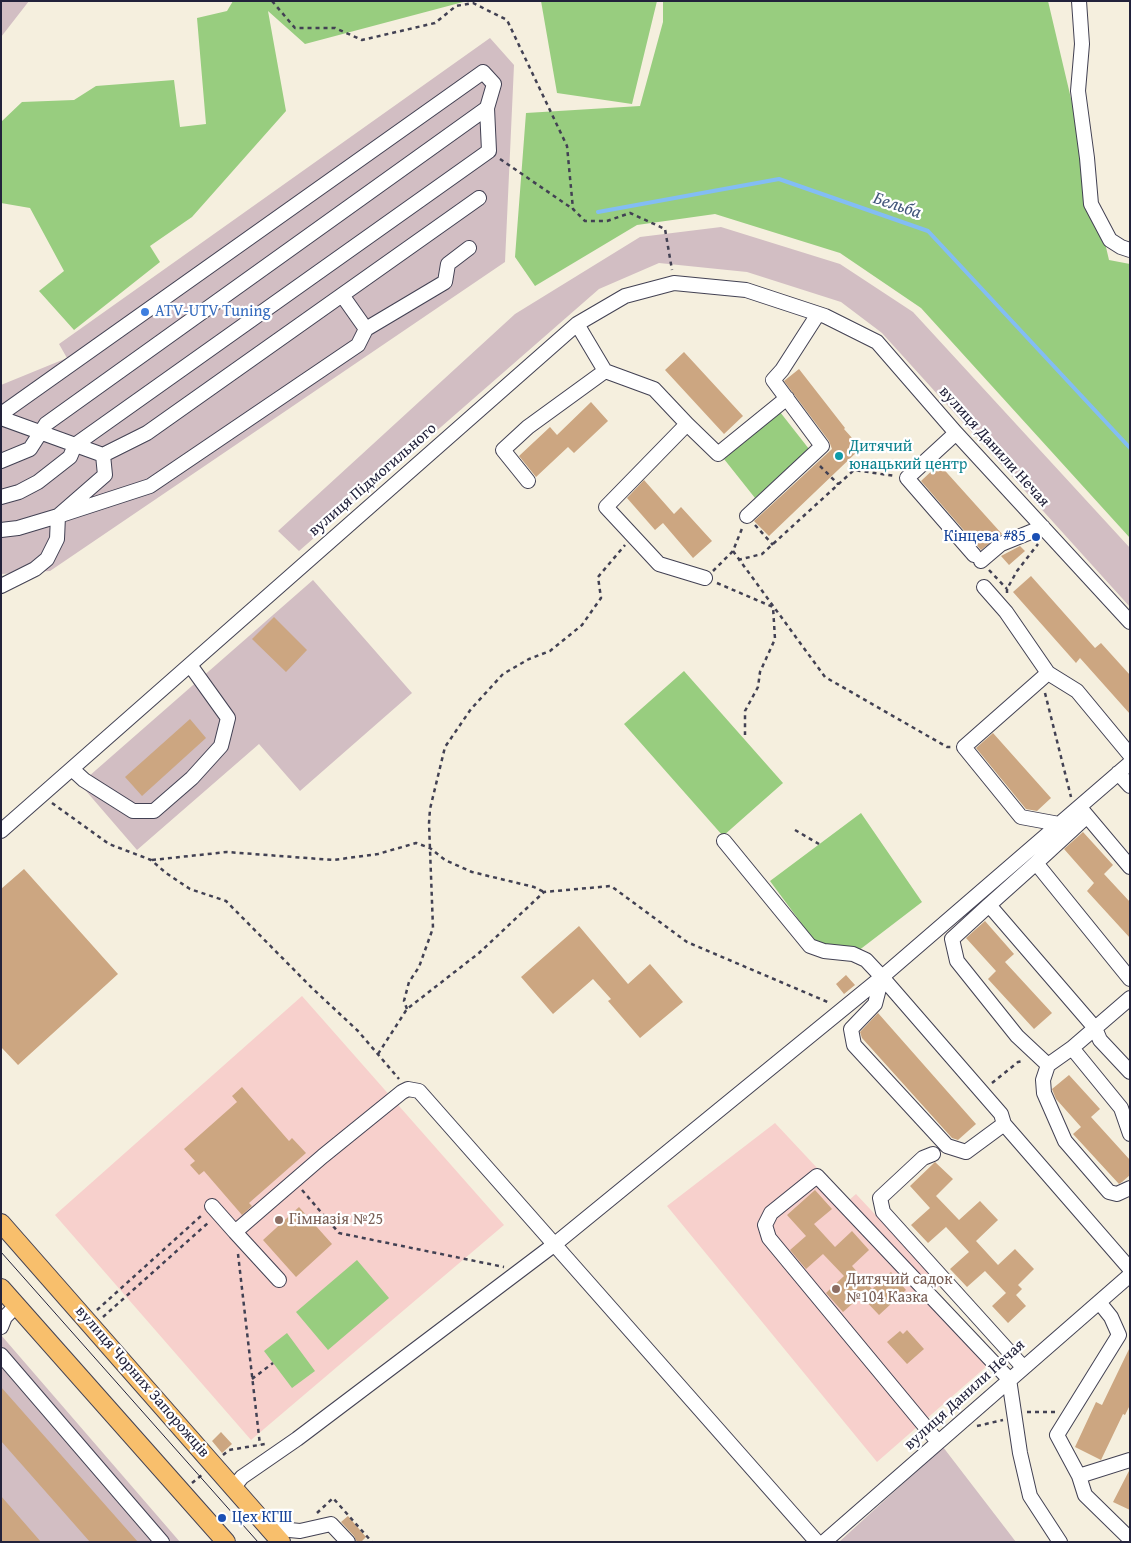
<!DOCTYPE html>
<meta charset="utf-8">
<style>
body{margin:0}
#map{position:relative;width:1131px;height:1543px;overflow:hidden;background:#f5efde;font-family:"Gentium Book Plus",serif}
canvas{display:block}
.frame{position:absolute;inset:0;border:2px solid #22223b;pointer-events:none}
</style>
<div id="map">
<canvas width="1131" height="1543"></canvas>
<div class="frame"></div>
</div>
<script>
const ctx = document.querySelector('canvas').getContext('2d');
ctx.lineJoin = 'round';
function paint(path, color) { ctx.fillStyle = color; ctx.fill(path, 'evenodd'); }
const poly = rows => new Path2D(rows.map(r => 'M' + r).join(''));
function stroke(path, color, width, dash) { ctx.strokeStyle = color; ctx.lineWidth = width; ctx.lineCap = dash ? 'butt' : 'round'; ctx.setLineDash(dash || []); ctx.stroke(path); }
function drawText(font, color, halo, rows, align = 'center') {
  ctx.font = font + ' "Gentium Book Plus",serif'; ctx.lineWidth = 4.5; ctx.setLineDash([]); ctx.textBaseline = 'middle'; ctx.strokeStyle = halo; ctx.fillStyle = color; for (const [text, x, y, turn = 0] of rows) {
    ctx.save(); ctx.translate(x, y); ctx.rotate((+turn || 0) * Math.PI / 180); ctx.textAlign = isNaN(turn) ? turn : align; if (halo) ctx.strokeText(text, 0, 0); ctx.fillText(text, 0, 0); ctx.restore();
  }
}
const built = poly([
 [302,996,504,1225,251,1440,55,1215],
 [775,1123,848,1201,856,1194,941,1285,933,1292,995,1359,877,1462,667,1206]
]);
const industrial = poly([
 [1,1,29,1,1,37],
 [490,38,514,65,505,262,50,571,1,574,1,385,67,358,59,344],
 [721,227,840,264,913,312,1130,548,1130,607,882,333,841,302,747,272,659,263,599,289,299,551,278,531,515,314,640,237],
 [313,580,412,693,300,791,259,744,137,850,80,784],
 [1,1335,180,1542,1,1542],
 [943,1447,1016,1542,839,1542]
]);
const green = poly([
 [233,1,467,1,305,44,268,11,286,111,192,217,150,246,160,262,74,330,39,291,64,271,30,208,1,203,1,122,22,102,74,100,96,86,174,80,180,127,206,124,197,18,227,11],
 [541,1,657,1,632,104,557,93],
 [663,1,1048,1,1109,260,1130,264,1130,538,921,308,840,253,715,214,637,225,535,286,515,257,526,113,640,106,663,22],
 [780,412,809,449,755,498,724,459],
 [684,671,783,783,723,836,624,724],
 [861,813,922,902,858,951,816,943,770,881],
 [357,1260,389,1298,328,1350,296,1312],
 [287,1333,315,1371,292,1388,264,1351]
]);
const stream = poly([
 [598,212,779,179,928,231,1130,448]
]);
const building = poly([
 [684,352,743,416,724,434,665,370],
 [799,369,845,428,844,429,861,448,769,536,754,521,832,449,829,441,784,381],
 [591,402,608,421,574,453,568,447,536,477,519,456,550,427,557,435],
 [939,464,1002,534,981,550,921,481],
 [644,480,674,514,681,507,712,541,693,558,663,523,655,530,627,498],
 [1020,546,1025,551,1009,565,1001,556],
 [1031,576,1095,648,1101,643,1130,675,1130,714,1080,658,1076,663,1013,592],
 [274,617,307,650,286,672,252,639],
 [190,719,206,738,142,796,125,777],
 [993,733,1051,798,1037,811,1026,809,976,748],
 [1083,832,1113,865,1104,874,1130,902,1130,938,1087,891,1094,883,1064,849],
 [24,869,118,974,18,1065,1,1047,1,889],
 [985,921,1014,954,1005,962,1052,1013,1034,1029,988,979,996,971,966,938],
 [579,926,628,984,650,964,683,1002,640,1038,608,1001,611,999,593,979,553,1014,521,977],
 [846,975,855,985,844,994,836,984],
 [878,1013,976,1124,958,1140,952,1138,862,1038,860,1032],
 [1069,1075,1100,1109,1091,1117,1130,1160,1130,1175,1122,1182,1119,1184,1073,1134,1081,1127,1056,1099,1052,1089],
 [242,1087,289,1141,292,1138,306,1153,249,1203,252,1206,242,1215,204,1171,199,1175,190,1165,195,1161,184,1149,237,1102,232,1096],
 [935,1162,953,1179,936,1196,959,1220,980,1201,998,1220,976,1241,998,1265,1015,1249,1034,1269,1018,1285,1022,1289,1016,1295,1026,1306,1008,1323,992,1306,1006,1293,985,1271,967,1287,950,1269,969,1252,946,1227,928,1243,911,1225,930,1208,910,1186],
 [815,1190,832,1209,814,1224,835,1247,852,1231,869,1250,852,1266,872,1289,891,1272,906,1290,879,1315,861,1296,843,1312,826,1293,844,1276,823,1254,806,1269,790,1250,806,1236,787,1215],
 [299,1207,332,1244,296,1277,263,1240],
 [907,1330,924,1349,907,1364,887,1342,900,1331,903,1334],
 [1130,1347,1130,1405,1125,1415,1123,1414,1101,1460,1075,1447,1096,1402,1102,1405],
 [1,1387,138,1542,90,1542,1,1441],
 [221,1432,232,1444,222,1453,212,1441],
 [1130,1469,1130,1510,1113,1502],
 [1,1496,41,1542,1,1542],
 [348,1516,366,1537,361,1542,357,1542,354,1536,341,1522]
]);
const path = poly([
 [272,1,295,28,335,28,362,40,435,23,456,6,473,3,507,20,567,146,573,209,585,221,607,221,630,213,665,229,672,270],
 [500,159,573,209],
 [820,466,838,484],
 [755,525,773,545],
 [733,551,825,677,947,747,951,747],
 [738,560,762,554,854,470,895,476],
 [989,570,1007,589],
 [713,571,733,551,743,526],
 [717,583,773,607,775,639,760,672,758,687,745,711,745,735],
 [1007,593,1007,589,1017,571,1038,544],
 [1045,693,1071,797],
 [52,803,109,844,151,860,166,873,190,889,226,901,312,988,358,1031,399,1079],
 [795,830,819,844],
 [152,860,227,852,333,860,378,854,416,843,430,848,445,860,472,872,534,887,544,892],
 [407,1009,404,1001,409,982,419,967,433,928,429,823,430,809,445,747,471,709,503,674,529,659,550,651,582,625,601,598,598,577,625,545],
 [378,1054,407,1009,479,953,544,892,611,886,687,942,830,1003],
 [992,1083,1018,1062,1024,1061],
 [302,1190,339,1233,504,1267],
 [238,1254,260,1445],
 [97,1310,202,1215],
 [103,1317,209,1222],
 [252,1379,273,1363],
 [1027,1412,1057,1412],
 [977,1426,1003,1420],
 [223,1455,229,1450,265,1444],
 [192,1483,203,1474],
 [317,1513,333,1498,372,1542]
]);
const minor = poly([
 [1079,1,1082,44,1078,91,1087,158,1091,204,1110,240,1121,247,1130,250],
 [342,295,366,329,445,282,448,264,469,248],
 [577,324,605,371,654,389,687,424,606,507,659,564,705,578],
 [1,414,483,72,494,84,487,108,489,151,75,445,70,457,38,482,19,492,1,497],
 [1,418,103,455,147,433,479,198],
 [687,424,718,454,787,398],
 [956,433,907,478,974,555],
 [1,461,30,449,46,424,487,108],
 [528,481,503,450,528,427,605,371],
 [747,516,822,446,773,380,782,370,818,314],
 [1,530,18,528,58,516,105,475,103,455],
 [981,561,1001,544,1043,527],
 [1,586,35,569,47,559,57,539,58,516,150,486,358,345,366,329],
 [984,587,1006,612,1048,673,1077,691,1130,755],
 [1048,673,964,747,1021,817,1059,824],
 [72,769,84,780,133,811,154,811,192,778,221,746,228,718,190,665],
 [1118,773,1130,786],
 [1082,810,1130,867],
 [1087,816,1036,863,1130,979],
 [1,831,577,324,625,296,674,283,746,290,825,316,877,342,956,433,1130,622],
 [724,841,810,946,824,951,853,954,866,960,882,977,875,1004,851,1029,854,1045,947,1146,966,1152,1004,1124],
 [1036,863,989,905,1095,1028,1100,1040,1130,1072],
 [989,905,952,939,957,961,1017,1036,1048,1065,1072,1048],
 [882,977,1001,1114,1004,1124,1130,1269],
 [1130,998,1072,1048,1121,1108,1130,1134],
 [1048,1065,1043,1080,1044,1093,1065,1141,1109,1192,1117,1194,1130,1188],
 [933,1154,923,1158,880,1198,883,1212,1023,1367],
 [212,1206,235,1232,323,1156,402,1092,408,1089,419,1091,817,1542],
 [235,1232,279,1280],
 [1099,1302,1111,1317,1119,1335,1057,1435,1079,1476,1130,1460],
 [1,1327,5,1317,17,1305],
 [1,1355,162,1542],
 [938,1442,769,1238,765,1225,771,1213,817,1176,1009,1379,1020,1453,1030,1496,1060,1542],
 [1079,1476,1085,1495,1130,1539],
 [234,1487,242,1477,297,1439,555,1244,882,977,1130,763],
 [269,1528,300,1531,331,1524,348,1542],
 [824,1542,1130,1275]
]);
const major = poly([
 [1,1223,281,1542],
 [1,1288,226,1542]
]);
const tram = poly([
 [1,1252,258,1542]
]);
const markers = [
 [145,312,5,"#3f7fe0"],
 [839,456,5,"#0f9aa8"],
 [1036,537,5,"#1a4fb4"],
 [279,1220,5,"#8d6e63"],
 [836,1289,5,"#8d6e63"],
 [222,1518,5,"#1a4fb4"]
];
const shopNames = [
 ["ATV-UTV Tuning",155,312]
];
const cultureNames = [
 ["Дитячий",849,447],
 ["юнацький центр",849,465]
];
const streetNames = [
 ["вулиця Данили Нечая",994,447,48],
 ["вулиця Підмогильного",373,480,-41],
 ["вулиця Чорних Запорожців",142,1382,49],
 ["вулиця Данили Нечая",965,1395,-42]
];
const transitNames = [
 ["Кінцева #85",1026,537],
 ["Цех КГШ",232,1518,"left"]
];
const educationNames = [
 ["Гімназія №25",289,1220],
 ["Дитячий садок",846,1280],
 ["№104 Казка",846,1298]
];
const waterNames = [
 ["Бельба",897,206,19]
];
paint(built, '#f7d0cc');
paint(industrial, '#d2bec3');
paint(green, '#98cd7f');
stroke(stream, '#83bdf4', 4);
paint(building, '#cca681');
stroke(minor, '#424153', 16);
stroke(major, '#424153', 20);
stroke(path, '#424153', 2.5, [4, 4]);
stroke(minor, '#fff', 14);
stroke(major, '#f8bf6c', 18);
stroke(tram, '#22223b', 1);
for (const [x, y, r, color] of markers) { const dot = new Path2D(); dot.arc(x, y, r, 0, 2 * Math.PI); ctx.fillStyle = color; ctx.fill(dot); stroke(dot, '#fff', 2); }
drawText('16px', '#366cbe', '#fff', shopNames, 'left');
drawText('16px', '#0d838f', '#fff', cultureNames, 'left');
drawText('16px', '#22223b', '#fff', streetNames);
drawText('16px', '#164399', '#fff', transitNames, 'right');
drawText('16px', '#785e54', '#fff', educationNames, 'left');
drawText('italic 18px', '#44587c', '#fff', waterNames);
</script>
